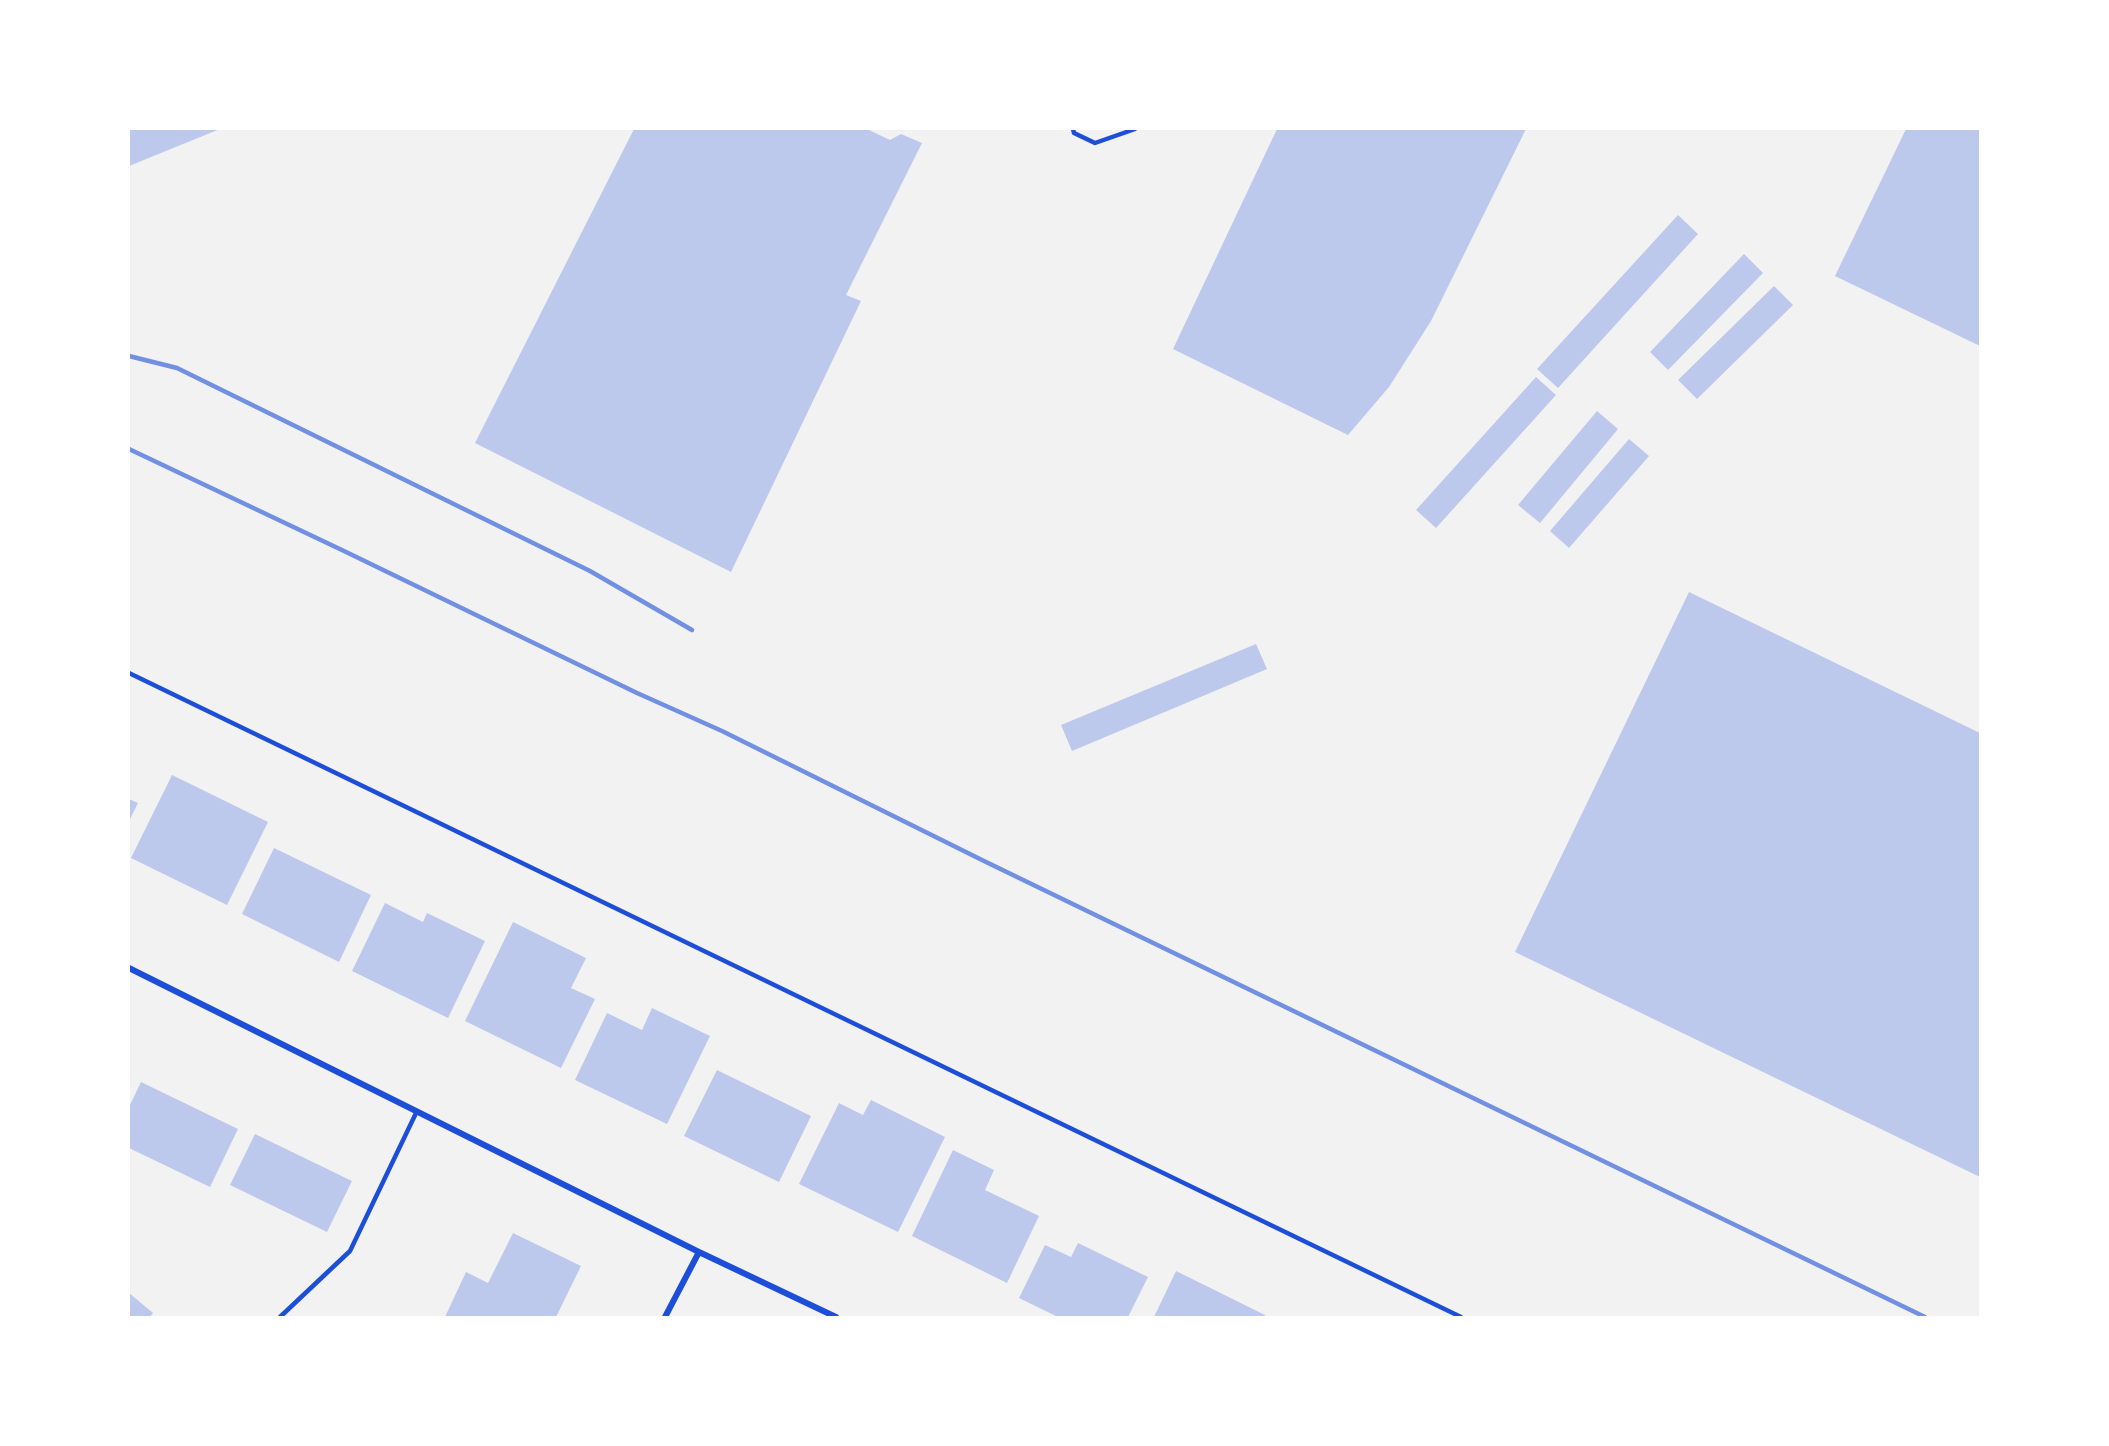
<!DOCTYPE html>
<style>
body{margin:0}
#map{position:relative;width:2109px;height:1446px;overflow:hidden;background:#f2f2f2;font-family:"DM Sans",sans-serif}
canvas{display:block}
.frame{position:absolute;inset:0;border:130px solid #fff;pointer-events:none}
</style>
<div id="map">
<canvas width="2109" height="1446"></canvas>
<div class="frame"></div>
</div>
<script>
const ctx = document.querySelector('canvas').getContext('2d');
ctx.lineJoin = 'round';
function paint(path, color) { ctx.fillStyle = color; ctx.fill(path, 'evenodd'); }
const poly = rows => new Path2D(rows.map(r => 'M' + r).join(''));
function stroke(path, color, width, dash) { ctx.strokeStyle = color; ctx.lineWidth = width; ctx.lineCap = dash ? 'butt' : 'round'; ctx.setLineDash(dash || []); ctx.stroke(path); }
const building = poly([
 [129,129,220,129,129,166],
 [634,129,867,129,890,140,901,134,922,143,846,295,861,301,731,572,475,443],
 [1277,129,1526,129,1431,321,1389,387,1348,435,1173,349],
 [1906,129,1980,129,1980,346,1835,276],
 [1678,215,1698,234,1558,388,1537,369],
 [1744,254,1763,273,1668,370,1650,352],
 [1774,286,1793,305,1697,399,1678,380],
 [1536,377,1556,395,1436,528,1416,510],
 [1597,411,1618,429,1540,523,1518,505],
 [1629,439,1649,456,1569,548,1550,531],
 [1689,592,1980,733,1980,1177,1515,952],
 [1256,644,1267,669,1072,751,1061,725],
 [172,775,268,822,227,905,131,858],
 [129,799,138,803,129,821],
 [274,848,371,895,339,962,242,914],
 [385,903,423,922,427,913,485,941,448,1018,352,971],
 [513,922,586,958,571,988,595,999,561,1068,465,1021],
 [652,1008,710,1036,667,1124,575,1080,607,1013,642,1030],
 [717,1070,811,1116,779,1182,684,1136],
 [141,1082,238,1129,210,1187,129,1148,129,1107],
 [871,1100,945,1137,898,1232,799,1184,839,1103,863,1115],
 [255,1134,352,1181,327,1232,230,1185],
 [953,1150,994,1170,985,1190,1039,1216,1007,1283,912,1236],
 [513,1233,581,1266,556,1317,445,1317,466,1272,488,1283],
 [1078,1243,1148,1277,1128,1317,1058,1317,1019,1298,1045,1245,1071,1257],
 [1176,1271,1265,1315,1264,1317,1154,1317],
 [129,1293,153,1313,150,1317,129,1317]
]);
const service = poly([
 [1073,129,1074,133,1095,143,1135,129],
 [129,673,1461,1317],
 [280,1317,350,1251,417,1111]
]);
const minor = poly([
 [129,968,699,1252,836,1317],
 [665,1317,699,1252]
]);
const rail = poly([
 [129,356,177,368,590,571,692,630],
 [129,449,344,551,637,693,722,731,984,861,1925,1317]
]);
paint(building, '#bdc9ec');
stroke(service, '#1d4ed8', 4.5);
stroke(minor, '#1d4ed8', 6);
stroke(rail, '#7290e2', 4.5);
</script>
